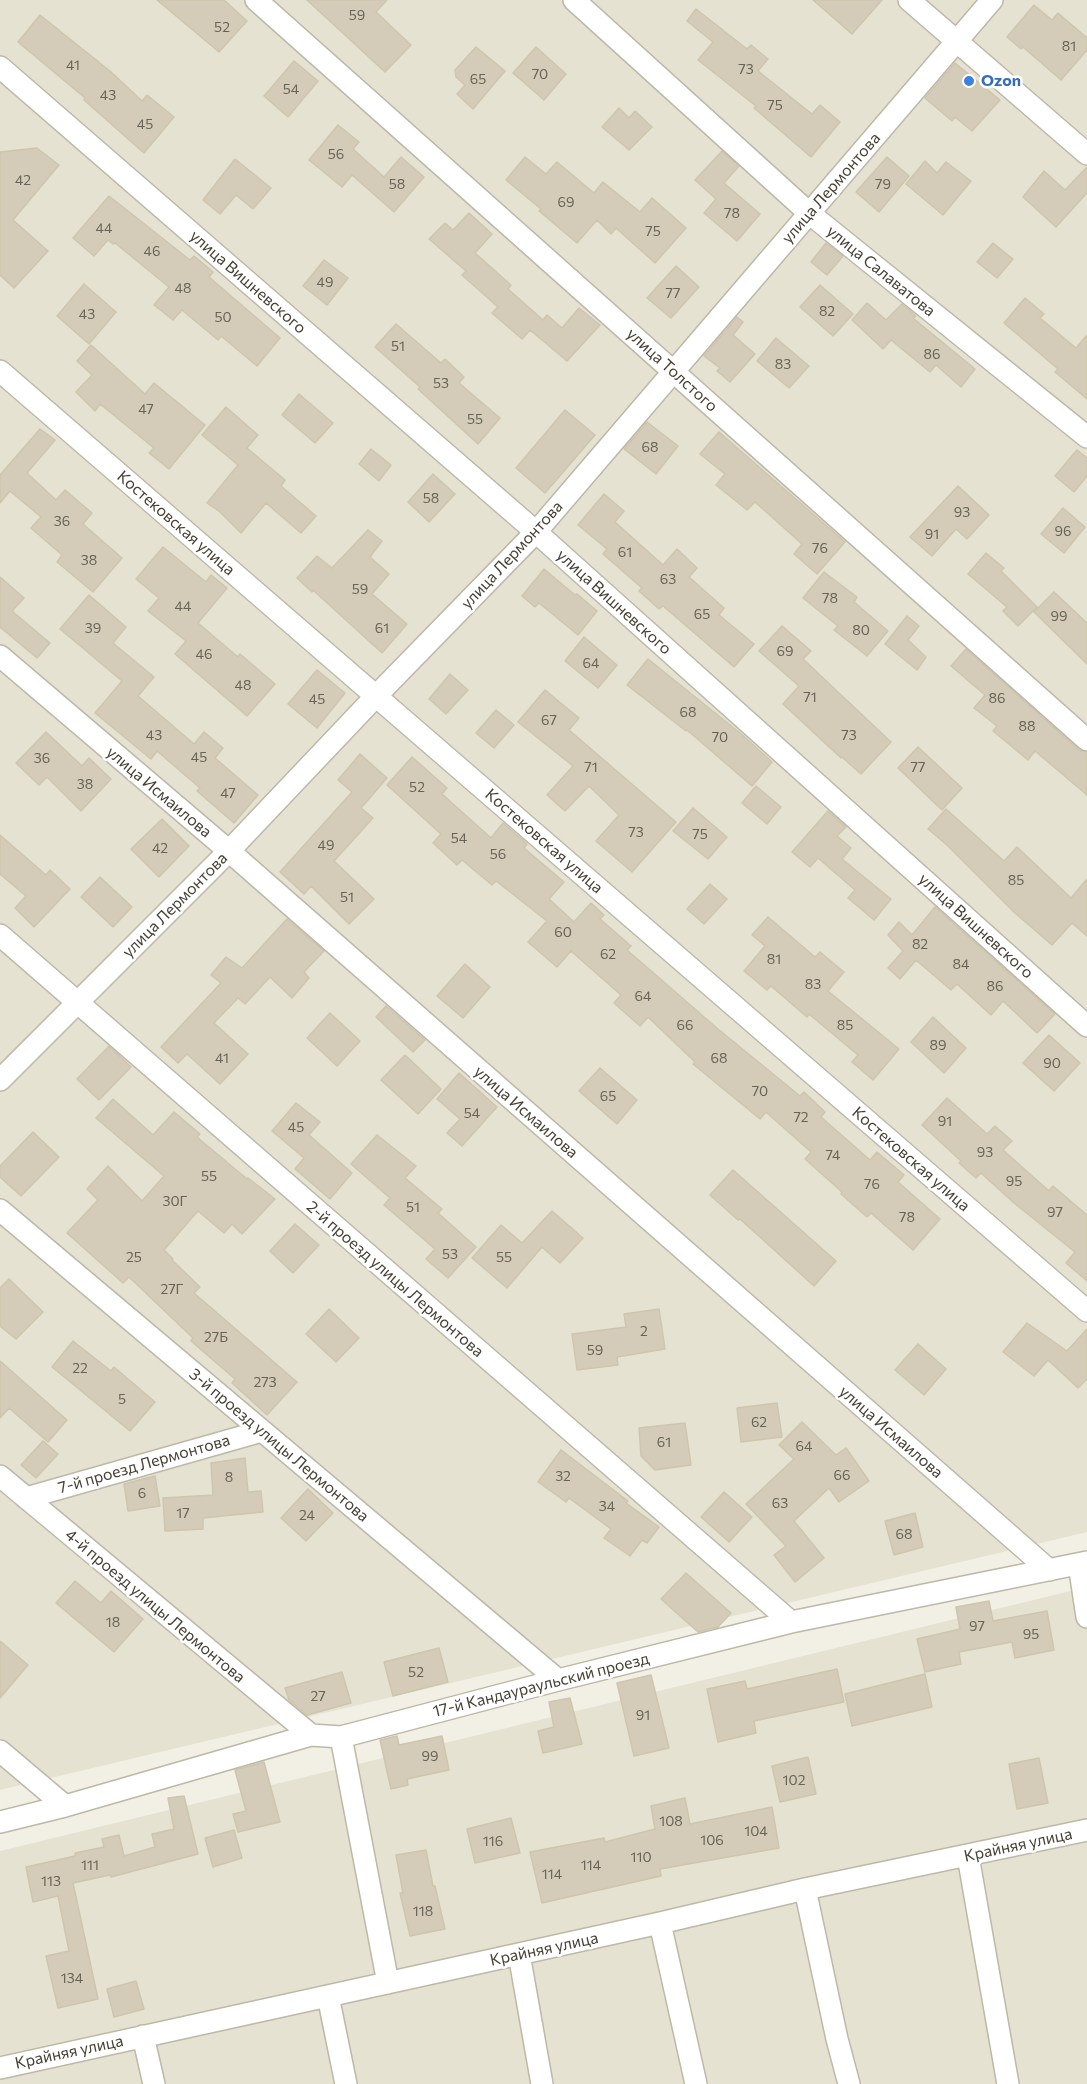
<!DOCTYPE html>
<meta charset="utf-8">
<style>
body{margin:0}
canvas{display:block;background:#f2efe4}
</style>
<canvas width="1087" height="2084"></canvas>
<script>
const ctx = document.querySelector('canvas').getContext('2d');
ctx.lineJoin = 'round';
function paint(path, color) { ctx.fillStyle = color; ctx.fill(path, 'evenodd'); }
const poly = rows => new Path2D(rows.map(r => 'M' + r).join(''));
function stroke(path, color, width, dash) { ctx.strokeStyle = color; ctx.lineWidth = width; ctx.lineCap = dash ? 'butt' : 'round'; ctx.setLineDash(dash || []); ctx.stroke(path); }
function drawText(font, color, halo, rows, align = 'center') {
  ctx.font = font + ' Commissioner,sans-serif'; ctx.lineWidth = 5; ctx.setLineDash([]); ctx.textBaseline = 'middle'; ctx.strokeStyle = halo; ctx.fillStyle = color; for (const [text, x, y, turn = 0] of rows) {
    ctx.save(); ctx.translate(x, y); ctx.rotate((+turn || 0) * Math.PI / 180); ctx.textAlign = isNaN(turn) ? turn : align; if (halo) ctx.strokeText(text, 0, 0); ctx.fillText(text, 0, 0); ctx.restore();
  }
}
const residential = poly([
 [0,0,1087,0,1087,1532,0,1790],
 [1087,1587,1087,2084,0,2084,0,1851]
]);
const building = poly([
 [157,0,224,0,247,21,219,52,157,0],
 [307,0,387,0,376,12,411,45,385,72,307,0],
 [813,0,882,0,852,34,813,0],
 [1034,5,1052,20,1058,13,1087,38,1087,50,1061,80,1023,47,1021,49,1007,37,1034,5],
 [696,9,747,49,751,45,768,59,758,71,812,114,820,105,840,122,811,157,754,108,756,106,698,60,713,42,687,21,696,9],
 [40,15,110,71,142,101,147,95,174,117,144,153,84,100,85,98,18,42,40,15],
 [476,47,505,71,473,109,457,94,465,85,456,77,455,70,476,47],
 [536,47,566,74,544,100,513,73,536,47],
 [294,61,318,81,288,117,264,96,294,61],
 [955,63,1000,100,972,131,955,117,952,121,925,98,955,63],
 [619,108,629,118,635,111,652,127,629,150,602,127,619,108],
 [338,125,359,142,353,149,384,177,401,157,424,177,394,212,352,175,342,187,309,160,338,125],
 [37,148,59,165,13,220,48,251,14,288,0,275,0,152,37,148],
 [722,151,739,166,724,183,760,214,737,241,704,213,716,199,695,180,722,151],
 [525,157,546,174,557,162,594,193,603,182,640,212,652,198,686,228,655,263,616,228,611,234,597,220,577,243,539,211,541,209,506,180,525,157],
 [887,157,909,176,879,212,856,192,887,157],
 [235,159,271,188,253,209,236,195,220,214,203,200,235,159],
 [925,161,937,173,946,162,971,181,943,215,906,184,925,161],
 [1087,167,1087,193,1056,227,1023,197,1044,171,1065,190,1087,167],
 [109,196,190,260,194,256,213,272,209,277,280,338,257,366,221,336,218,340,182,310,173,320,154,305,169,287,115,243,113,244,108,240,94,256,73,238,109,196],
 [469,213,492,234,475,253,511,285,508,289,543,320,547,315,562,328,579,308,600,325,567,361,530,330,522,339,492,313,498,307,462,275,466,271,429,239,445,223,453,230,469,213],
 [826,243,843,256,827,275,811,262,826,243],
 [993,243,1013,259,997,278,977,262,993,243],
 [324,260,348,278,327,305,303,286,324,260],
 [676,266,699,287,671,318,647,298,676,266],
 [84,284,116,312,89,344,57,316,84,284],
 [820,285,853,314,833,336,800,307,820,285],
 [1025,298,1044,314,1040,318,1076,348,1087,335,1087,399,1055,372,1058,369,1004,323,1025,298],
 [867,303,886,320,902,304,916,316,913,318,975,369,961,387,936,365,930,372,891,340,883,349,852,320,867,303],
 [737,317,743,322,733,335,755,354,730,382,717,371,720,368,704,356,737,317],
 [396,324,441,363,445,359,464,377,459,383,500,418,478,444,418,389,420,387,375,347,396,324],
 [776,338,809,366,789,388,757,361,776,338],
 [91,345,145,394,154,383,205,425,169,469,149,453,154,448,100,404,95,411,76,392,92,375,77,361,91,345],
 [299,394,333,423,315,443,282,415,299,394],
 [226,407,258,435,247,448,285,480,281,486,316,516,301,533,266,503,241,533,220,512,207,503,238,465,202,435,226,407],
 [565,410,595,435,545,493,516,468,565,410],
 [647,422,678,446,656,474,624,449,647,422],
 [40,429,55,440,27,473,56,500,65,490,92,513,83,524,122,558,93,592,57,562,62,555,31,528,41,517,10,491,0,503,0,475,40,429],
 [719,432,845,542,817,574,794,554,802,544,755,502,747,510,716,485,725,474,700,454,719,432],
 [371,449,391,465,379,481,359,464,371,449],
 [1077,450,1087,458,1087,476,1074,492,1055,476,1077,450],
 [433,474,455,494,429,522,408,502,433,474],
 [958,486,989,515,967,539,956,529,932,556,910,537,958,486],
 [604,494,624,511,615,522,663,565,677,549,697,568,689,577,724,608,719,615,754,644,734,667,663,606,659,609,639,591,642,588,603,554,607,549,578,525,604,494],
 [1063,508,1085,527,1064,553,1041,534,1063,508],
 [368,530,382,541,370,557,389,574,372,594,407,624,382,653,313,590,312,592,297,578,317,556,332,568,368,530],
 [163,547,206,582,211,575,227,588,198,623,238,657,240,654,275,684,247,716,175,654,186,641,148,611,159,598,136,579,163,547],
 [986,553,1004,568,1001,571,1037,607,1018,626,1003,611,1007,607,968,574,986,553],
 [544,569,575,595,577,594,597,611,578,635,539,603,535,607,522,596,544,569],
 [824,572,857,597,854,602,888,631,867,656,834,630,838,626,803,598,824,572],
 [0,577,24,598,12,611,50,643,37,658,0,627,0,577],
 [1054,592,1087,623,1087,664,1034,612,1054,592],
 [89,595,126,627,113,643,154,677,138,696,194,744,204,732,223,748,215,758,258,795,234,823,197,791,200,788,157,751,151,759,95,713,122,681,60,629,89,595],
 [907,616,919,626,908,640,926,657,917,670,885,644,907,616],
 [782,626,811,651,803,659,891,742,861,774,842,757,841,758,783,704,799,686,759,651,782,626],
 [584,637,617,665,598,688,565,661,584,637],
 [966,649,1079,750,1087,752,1087,795,1035,751,1028,760,993,731,997,726,974,708,985,695,951,666,966,649],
 [648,659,740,733,772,762,752,786,687,730,686,731,627,685,648,659],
 [317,670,345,693,317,728,288,704,317,670],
 [450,674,468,690,446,714,429,699,450,674],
 [545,690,579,718,569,730,676,822,632,872,596,841,619,815,589,786,565,811,547,795,573,766,518,722,545,690],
 [496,710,514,725,494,748,476,733,496,710],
 [46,732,82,766,89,758,111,779,81,811,47,777,39,785,16,763,46,732],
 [918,747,962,788,942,810,898,768,918,747],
 [360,754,387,778,361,808,373,818,334,861,374,899,349,924,311,886,304,894,280,872,352,792,338,780,360,754],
 [412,757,447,788,442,794,491,838,503,823,527,844,524,848,564,882,549,899,574,922,591,903,604,915,600,919,631,946,627,950,718,1029,800,1096,804,1092,825,1112,821,1117,870,1160,877,1152,904,1175,898,1182,940,1219,913,1250,871,1213,867,1217,841,1194,842,1192,805,1159,811,1152,766,1112,760,1119,693,1064,695,1062,648,1017,640,1026,614,1003,621,995,571,951,557,967,528,942,547,921,496,881,492,885,462,860,457,865,433,843,441,834,387,785,412,757],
 [756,786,781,807,767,824,742,803,756,786],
 [693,808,727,837,708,859,673,831,693,808],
 [946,809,1004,861,1017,847,1071,898,1087,879,1087,936,1072,923,1052,945,1015,913,947,845,928,829,946,809],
 [828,811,846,827,837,836,851,848,842,859,891,899,874,920,848,898,855,890,818,858,810,867,792,852,828,811],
 [162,819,189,846,159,877,131,849,162,819],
 [0,835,46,875,50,870,70,889,34,927,15,908,26,896,0,874,0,835],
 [100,877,132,907,113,927,81,897,100,877],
 [710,884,727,899,704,924,687,909,710,884],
 [935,907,1055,1014,1037,1033,1003,1001,991,1015,957,984,951,990,916,960,900,979,888,968,903,951,888,935,899,922,912,935,935,907],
 [768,917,815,957,820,952,844,972,828,991,899,1049,873,1080,852,1062,858,1055,809,1014,807,1017,771,986,767,990,744,971,765,946,752,935,768,917],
 [287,919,324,951,304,972,309,978,292,998,270,977,245,1004,238,998,214,1023,248,1054,220,1084,187,1054,178,1063,161,1047,221,983,211,975,226,957,242,968,287,919],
 [465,964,490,987,463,1018,437,996,465,964],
 [386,1006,425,1040,413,1052,376,1017,386,1006],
 [330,1013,360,1041,337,1066,307,1038,330,1013],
 [933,1017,966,1048,944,1073,911,1042,933,1017],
 [1049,1035,1080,1063,1054,1091,1023,1063,1049,1035],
 [109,1046,131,1067,99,1100,77,1079,109,1046],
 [405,1055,441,1089,418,1114,381,1080,405,1055],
 [600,1068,637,1100,617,1124,579,1091,600,1068],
 [459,1073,497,1107,462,1146,447,1133,460,1119,437,1099,459,1073],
 [947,1098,987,1134,995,1126,1012,1141,1003,1150,1049,1191,1053,1186,1087,1215,1087,1281,1066,1263,1075,1252,1014,1203,981,1173,976,1178,959,1163,961,1161,922,1125,947,1098],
 [113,1099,153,1135,174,1112,200,1134,197,1137,247,1179,248,1178,275,1199,242,1234,232,1224,224,1233,198,1211,164,1250,173,1259,172,1260,200,1287,194,1293,297,1382,267,1415,232,1383,235,1379,191,1341,193,1338,129,1277,123,1283,67,1233,98,1200,87,1189,108,1166,142,1201,164,1176,96,1118,113,1099],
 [296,1103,320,1122,309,1135,352,1173,330,1199,295,1169,304,1158,272,1131,296,1103],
 [33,1132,59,1157,21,1196,0,1177,0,1166,33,1132],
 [377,1135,416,1166,405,1178,442,1209,438,1213,476,1247,448,1278,426,1259,435,1249,384,1205,390,1198,351,1164,377,1135],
 [733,1170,836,1261,814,1286,740,1219,738,1220,710,1195,733,1170],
 [552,1211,583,1238,560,1263,542,1247,507,1288,472,1258,501,1225,522,1243,552,1211],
 [295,1224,319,1245,293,1273,270,1251,295,1224],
 [9,1279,43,1312,16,1339,0,1326,0,1288,9,1279],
 [329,1309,359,1338,336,1362,306,1334,329,1309],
 [659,1309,665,1349,617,1357,618,1365,577,1370,572,1334,626,1327,624,1314,659,1309],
 [1027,1323,1067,1351,1087,1329,1087,1379,1078,1388,1048,1360,1034,1376,1003,1352,1027,1323],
 [73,1341,111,1371,114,1367,155,1402,130,1431,52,1367,73,1341],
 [918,1344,946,1369,924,1395,895,1370,918,1344],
 [0,1361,67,1420,48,1442,9,1408,0,1418,0,1361],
 [777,1403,782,1437,741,1442,737,1408,777,1403],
 [802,1422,836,1455,846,1448,869,1481,839,1502,829,1488,794,1521,824,1558,795,1582,774,1555,786,1546,746,1504,794,1459,779,1445,802,1422],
 [685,1423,691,1465,655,1470,641,1456,639,1428,685,1423],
 [43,1441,58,1454,36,1478,21,1465,43,1441],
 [561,1450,628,1501,626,1503,659,1527,647,1543,642,1540,630,1556,604,1538,611,1529,569,1498,566,1502,538,1482,561,1450],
 [245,1458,248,1492,261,1491,263,1512,203,1518,203,1529,165,1531,163,1498,213,1495,211,1463,245,1458],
 [155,1476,160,1506,128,1511,124,1484,155,1476],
 [308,1489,333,1513,306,1541,281,1518,308,1489],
 [724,1492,752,1517,729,1542,701,1517,724,1492],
 [915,1513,923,1547,894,1555,885,1521,915,1513],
 [686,1573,731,1613,718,1627,698,1632,661,1599,686,1573],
 [75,1581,101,1603,111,1591,143,1619,114,1652,56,1603,75,1581],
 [989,1601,993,1621,1047,1611,1054,1650,1015,1658,1012,1642,959,1652,961,1664,925,1672,917,1639,960,1629,956,1607,989,1601],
 [0,1641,28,1665,0,1698,0,1641],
 [439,1648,448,1682,393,1696,384,1662,439,1648],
 [837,1669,844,1702,754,1721,756,1733,718,1742,707,1689,745,1681,747,1689,837,1669],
 [342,1672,351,1703,307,1715,289,1700,285,1688,342,1672],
 [925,1674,932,1707,852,1726,845,1694,925,1674],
 [651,1675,669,1748,634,1756,617,1683,651,1675],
 [570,1698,582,1744,543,1753,538,1731,554,1727,549,1702,570,1698],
 [397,1736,399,1745,442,1736,449,1770,407,1779,408,1785,391,1789,380,1740,397,1736],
 [808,1757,816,1794,780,1802,772,1766,808,1757],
 [1039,1758,1048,1803,1017,1809,1009,1764,1039,1758],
 [264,1762,280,1822,238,1832,233,1814,246,1811,235,1770,264,1762],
 [184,1796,198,1854,111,1877,110,1875,73,1883,98,1999,58,2008,46,1956,69,1951,58,1896,33,1902,26,1867,75,1856,75,1853,104,1847,102,1839,119,1835,124,1856,155,1847,152,1834,174,1829,168,1798,184,1796],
 [685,1798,690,1824,772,1807,779,1848,660,1869,661,1876,542,1903,530,1852,604,1838,605,1842,655,1829,651,1806,685,1798],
 [511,1818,520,1853,475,1863,467,1829,511,1818],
 [234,1830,242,1858,213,1867,205,1838,234,1830],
 [426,1850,433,1886,435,1886,445,1929,410,1936,400,1893,403,1893,396,1855,426,1850],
 [136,1981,144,2009,114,2017,107,1989,136,1981]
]);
const street = poly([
 [256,0,1087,740],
 [574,0,809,213,1087,437],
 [909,0,1087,154],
 [0,67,536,532,1087,1026],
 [0,371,1087,1311],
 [0,656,229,851,1049,1570],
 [0,935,791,1622],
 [0,1080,229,851,376,696,536,532,992,0],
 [0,1210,558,1680],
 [0,1476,311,1735],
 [26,1498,262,1431],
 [1079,1564,1087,1617],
 [341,1737,388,1983],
 [0,1751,65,1806],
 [0,1822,65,1806,311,1735,341,1737,558,1680,791,1622,1087,1562],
 [968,1856,1008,2084],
 [805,1889,837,2039,849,2084],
 [660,1923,696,2084],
 [519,1954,542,2084],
 [328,1996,346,2084],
 [143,2036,154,2084],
 [0,2068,660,1923,805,1889,1087,1830]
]);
const markers = [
 [969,81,6,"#3f7fe0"]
];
const numberNames = [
 ["59",357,15],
 ["52",222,27],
 ["81",1069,46],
 ["41",73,65],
 ["73",746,69],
 ["70",540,74],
 ["65",478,79],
 ["54",291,89],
 ["43",108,95],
 ["75",775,105],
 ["45",145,124],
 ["56",336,154],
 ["42",23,180],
 ["58",397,184],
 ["79",883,184],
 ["69",566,202],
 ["78",732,213],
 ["44",104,228],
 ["75",653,231],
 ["46",152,251],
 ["49",325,282],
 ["48",183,288],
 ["77",673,293],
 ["82",827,311],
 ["43",87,314],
 ["50",223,317],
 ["51",398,346],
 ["86",932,354],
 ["83",783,364],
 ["53",441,383],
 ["47",146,409],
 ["55",475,419],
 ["68",650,447],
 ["58",431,498],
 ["93",962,512],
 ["36",62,521],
 ["96",1063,531],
 ["91",932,534],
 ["76",820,548],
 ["61",625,552],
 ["38",89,560],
 ["63",668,579],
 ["59",360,589],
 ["78",830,598],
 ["44",183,606],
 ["65",702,614],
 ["99",1059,616],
 ["39",93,628],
 ["61",382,628],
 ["80",861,630],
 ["69",785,651],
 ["46",204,654],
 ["64",591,663],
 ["48",243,685],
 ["71",810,697],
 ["86",997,698],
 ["45",317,699],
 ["68",688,712],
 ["67",549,720],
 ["88",1027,726],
 ["43",154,735],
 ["73",849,735],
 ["70",720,737],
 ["45",199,757],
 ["36",42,758],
 ["71",591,767],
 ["77",918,767],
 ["38",85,784],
 ["52",417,787],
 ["47",228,793],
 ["73",636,832],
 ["75",700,834],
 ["54",459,838],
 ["49",326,845],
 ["42",160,848],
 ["56",498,854],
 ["85",1016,880],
 ["51",347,897],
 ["60",563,932],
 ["82",920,944],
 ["62",608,954],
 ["81",774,959],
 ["84",961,964],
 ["83",813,984],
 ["86",995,986],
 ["64",643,996],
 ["66",685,1025],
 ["85",845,1025],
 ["89",938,1045],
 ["41",222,1058],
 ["68",719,1058],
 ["90",1052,1063],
 ["70",760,1091],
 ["65",608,1096],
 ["54",472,1113],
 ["72",801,1117],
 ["91",945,1121],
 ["45",296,1127],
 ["93",985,1152],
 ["74",833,1155],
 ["55",209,1176],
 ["95",1014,1181],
 ["76",872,1184],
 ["30Г",175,1201],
 ["51",413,1207],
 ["97",1055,1212],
 ["78",907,1217],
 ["53",450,1254],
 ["25",134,1257],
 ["55",504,1257],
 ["27Г",172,1289],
 ["2",644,1331],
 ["27Б",216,1337],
 ["59",595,1350],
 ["22",80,1368],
 ["27З",265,1382],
 ["5",122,1399],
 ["62",759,1422],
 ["61",664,1442],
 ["64",804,1446],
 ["66",842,1475],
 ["32",563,1476],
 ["8",229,1477],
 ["6",142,1493],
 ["63",780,1503],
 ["34",607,1506],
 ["17",183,1513],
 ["24",307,1515],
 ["68",904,1534],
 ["18",113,1622],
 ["97",977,1626],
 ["95",1031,1634],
 ["52",416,1672],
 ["27",318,1696],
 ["91",643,1715],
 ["99",430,1756],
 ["102",794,1780],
 ["108",671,1821],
 ["104",756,1831],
 ["106",712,1840],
 ["116",493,1841],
 ["110",641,1857],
 ["111",90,1865],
 ["114",591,1865],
 ["114",552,1874],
 ["113",51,1881],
 ["118",423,1911],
 ["134",72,1978]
];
const shopNames = [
 ["Ozon",981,81]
];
const streetNames = [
 ["улица Лермонтова",831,188,-49],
 ["улица Салаватова",881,271,39],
 ["улица Вишневского",248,282,41],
 ["улица Толстого",672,370,42],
 ["Костековская улица",176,523,41],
 ["улица Лермонтова",512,555,-47],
 ["улица Вишневского",614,602,42],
 ["улица Исмаилова",159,792,40],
 ["Костековская улица",544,841,41],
 ["улица Лермонтова",175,905,-45],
 ["улица Вишневского",976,926,42],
 ["улица Исмаилова",526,1112,41],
 ["Костековская улица",911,1159,41],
 ["2-й проезд улицы Лермонтова",395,1279,41],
 ["улица Исмаилова",891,1432,41],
 ["3-й проезд улицы Лермонтова",279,1445,40],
 ["7-й проезд Лермонтова",144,1464,-16],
 ["4-й проезд улицы Лермонтова",155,1606,40],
 ["17-й Кандаураульский проезд",541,1685,-14],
 ["Крайняя улица",1018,1845,-12],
 ["Крайняя улица",544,1949,-12],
 ["Крайняя улица",69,2052,-12]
];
paint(residential, '#e6e2d2');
paint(building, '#d4ccb9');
stroke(building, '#cec5ad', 1.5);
stroke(street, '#bdb8a7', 24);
stroke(street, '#fff', 21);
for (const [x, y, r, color] of markers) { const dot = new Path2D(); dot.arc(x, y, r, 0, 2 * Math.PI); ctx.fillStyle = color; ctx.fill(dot); stroke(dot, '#fff', 2); }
drawText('14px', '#686355', null, numberNames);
drawText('bold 16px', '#366cbe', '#fff', shopNames, 'left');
drawText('16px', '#444034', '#fff', streetNames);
</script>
